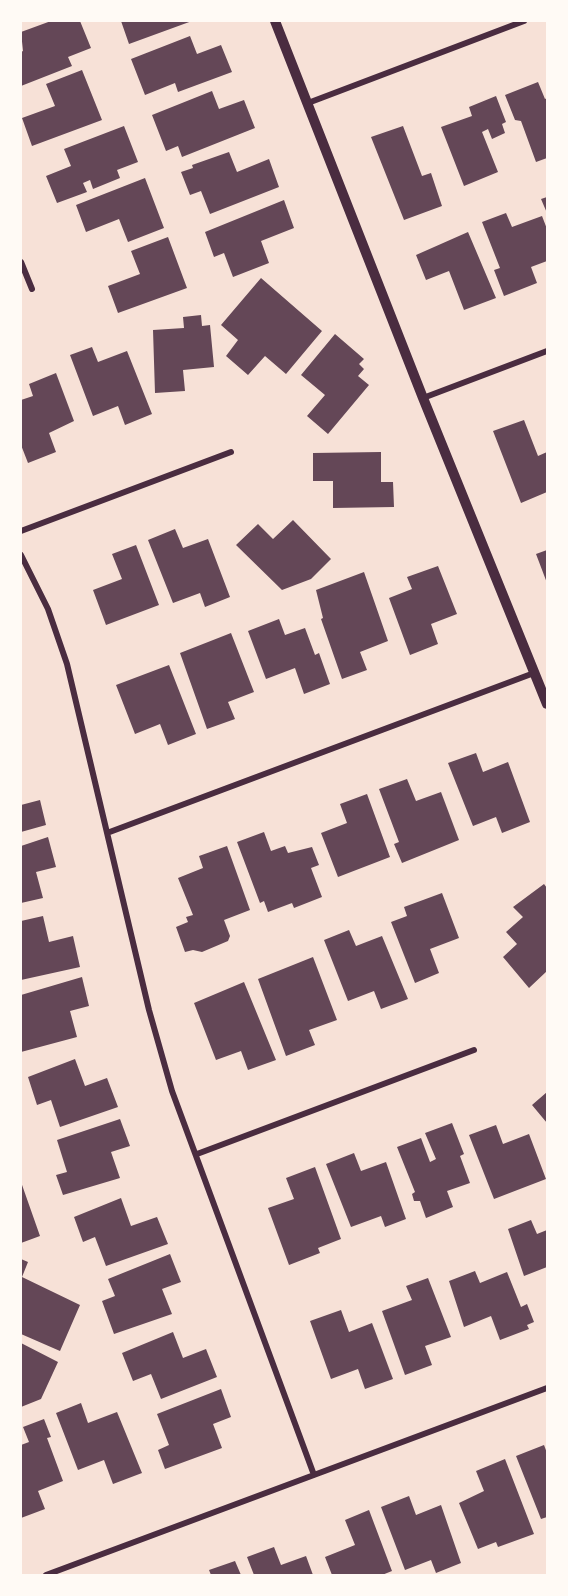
<!DOCTYPE html>
<style>
body{margin:0}
#map{position:relative;width:568px;height:1596px;overflow:hidden;background:#f7e1d7;font-family:"Exo 2",sans-serif}
canvas{display:block}
.frame{position:absolute;inset:0;border:22px solid #fffaf5;pointer-events:none}
</style>
<div id="map">
<canvas width="568" height="1596"></canvas>
<div class="frame"></div>
</div>
<script>
const ctx = document.querySelector('canvas').getContext('2d');
ctx.lineJoin = 'round';
function paint(path, color) { ctx.fillStyle = color; ctx.fill(path, 'evenodd'); }
const poly = rows => new Path2D(rows.map(r => 'M' + r).join(''));
function stroke(path, color, width, dash) { ctx.strokeStyle = color; ctx.lineWidth = width; ctx.lineCap = dash ? 'butt' : 'round'; ctx.setLineDash(dash || []); ctx.stroke(path); }
const building = poly([
 [51,21,80,21,91,48,68,57,72,66,21,86,21,52,23,51,21,32],
 [121,21,192,21,129,44],
 [190,36,197,54,221,45,232,72,178,92,175,83,145,95,131,59],
 [82,70,102,120,32,146,22,118,55,106,46,84],
 [538,82,545,99,547,98,547,158,536,162,521,121,515,120,505,95],
 [212,91,219,109,244,100,255,128,182,157,178,146,166,151,152,115],
 [496,96,506,122,502,124,505,133,492,139,488,129,482,132,498,172,464,186,441,127,472,116,469,107],
 [124,126,138,162,117,170,120,178,93,189,90,180,83,183,87,192,57,203,46,176,71,166,64,149],
 [403,126,422,176,431,173,442,206,404,220,371,137],
 [229,152,237,172,269,159,279,187,210,214,201,191,190,195,181,172,193,168,192,165],
 [145,178,164,228,128,242,119,219,86,232,76,205],
 [547,197,547,213,541,199],
 [284,200,294,228,261,241,269,263,233,277,224,253,214,257,205,232],
 [506,213,512,227,542,216,547,229,547,261,531,267,537,283,504,296,494,270,500,268,482,222],
 [468,232,496,298,464,310,449,271,426,280,416,255],
 [168,237,187,288,118,313,108,286,140,274,131,251],
 [261,278,322,331,286,374,265,356,248,375,226,356,238,340,221,325],
 [201,315,202,326,210,325,214,367,183,370,185,391,155,393,153,330,184,328,183,317],
 [335,334,364,359,359,364,364,369,358,376,369,385,328,434,307,416,325,395,301,375],
 [92,347,98,362,127,351,152,414,125,425,118,406,93,416,70,355],
 [56,373,74,421,49,433,56,452,28,463,21,445,21,400,33,396,29,384],
 [524,420,538,456,547,452,547,492,521,503,493,431],
 [381,452,381,482,393,482,394,507,333,508,333,481,313,481,313,453],
 [293,520,331,559,311,579,282,590,236,545,258,524,273,539],
 [175,529,183,548,208,539,230,597,205,607,200,593,173,603,148,540],
 [136,545,159,605,106,625,93,590,122,579,112,554],
 [547,550,547,583,536,554],
 [438,566,457,614,431,624,438,644,410,655,389,598,412,589,407,577],
 [364,572,388,641,360,652,367,670,342,679,321,619,323,618,316,590],
 [279,619,285,635,305,628,315,655,319,653,330,684,304,694,295,668,266,679,248,631],
 [231,633,254,692,228,702,235,719,207,729,180,653],
 [169,665,196,734,168,745,160,724,135,734,116,685],
 [476,753,483,772,508,762,530,822,502,833,496,817,473,826,448,763],
 [407,779,416,801,441,792,459,840,402,863,394,844,399,842,379,789],
 [367,794,390,857,338,877,321,833,347,823,340,804],
 [40,800,46,825,21,832,21,805],
 [264,832,271,851,285,846,288,853,312,847,319,865,311,868,322,897,294,908,292,903,268,912,264,901,260,903,237,842],
 [48,837,56,867,36,872,43,898,21,903,21,846],
 [227,846,250,910,224,920,230,936,228,941,202,952,193,950,185,952,176,927,188,922,186,917,193,915,178,878,203,868,199,856],
 [544,884,547,888,547,971,529,988,503,957,517,944,506,932,523,917,513,907],
 [442,893,459,938,430,949,439,973,415,983,391,922,407,916,404,907],
 [43,916,49,942,73,936,80,967,21,980,21,921],
 [349,930,356,946,382,936,408,999,381,1009,374,991,348,1001,324,940],
 [313,957,337,1020,309,1030,315,1045,286,1056,258,979],
 [82,977,89,1006,70,1011,77,1037,21,1052,21,995],
 [244,982,276,1060,248,1070,241,1051,216,1060,194,1003],
 [75,1059,85,1086,107,1078,118,1107,60,1127,51,1100,37,1105,28,1077],
 [547,1092,547,1123,532,1105],
 [120,1119,130,1146,111,1152,120,1178,63,1195,56,1175,67,1172,57,1140],
 [452,1123,464,1154,460,1156,470,1183,447,1191,453,1207,426,1218,420,1201,414,1201,412,1194,415,1192,397,1147,421,1138,430,1162,436,1159,425,1133],
 [496,1125,503,1144,529,1134,546,1179,494,1199,469,1135],
 [354,1153,361,1171,386,1162,406,1219,385,1227,381,1216,351,1227,326,1164],
 [315,1167,341,1239,318,1248,320,1253,289,1265,268,1208,294,1199,286,1178],
 [21,1182,40,1236,21,1243],
 [121,1198,131,1226,157,1217,168,1244,106,1266,95,1237,83,1242,74,1217],
 [531,1220,537,1234,547,1230,547,1267,524,1276,508,1229],
 [170,1254,181,1282,162,1289,172,1314,114,1334,102,1301,115,1296,108,1279],
 [21,1259,28,1262,22,1277,80,1305,60,1351,21,1334],
 [475,1271,480,1283,507,1272,521,1307,527,1304,534,1322,527,1325,529,1329,500,1340,491,1316,464,1327,449,1281],
 [428,1278,451,1337,425,1346,432,1365,405,1375,382,1311,412,1300,406,1286],
 [341,1310,349,1332,372,1323,393,1379,365,1389,358,1369,331,1379,310,1321],
 [173,1332,183,1358,206,1349,217,1377,161,1399,151,1374,133,1381,122,1353],
 [21,1343,58,1362,41,1399,21,1407],
 [221,1389,231,1417,213,1424,222,1448,165,1469,158,1450,169,1445,157,1414],
 [81,1403,88,1423,117,1412,142,1473,113,1484,104,1460,78,1470,56,1413],
 [44,1419,51,1437,47,1438,63,1481,38,1491,45,1509,21,1518,21,1445,29,1442,23,1427],
 [544,1445,547,1453,547,1517,541,1519,516,1456],
 [505,1459,534,1534,498,1547,496,1542,478,1549,459,1503,484,1491,476,1471],
 [409,1496,416,1515,441,1505,461,1563,436,1573,431,1560,405,1570,381,1507],
 [369,1510,392,1571,382,1575,332,1575,325,1557,355,1545,345,1520],
 [274,1547,281,1565,306,1556,313,1575,254,1575,247,1557],
 [235,1561,241,1575,211,1575,209,1570]
]);
const minor = poly([
 [308,103,524,21],
 [21,262,32,289],
 [423,398,547,351],
 [21,531,231,452],
 [21,555,48,609,67,664,149,1010,172,1091,314,1475],
 [107,833,534,673],
 [197,1154,474,1050],
 [46,1575,547,1388]
]);
const tertiary = poly([
 [275,21,423,398,547,704]
]);
paint(building, '#644757');
stroke(minor, '#4a2c40', 6);
stroke(tertiary, '#4a2c40', 10);
</script>
